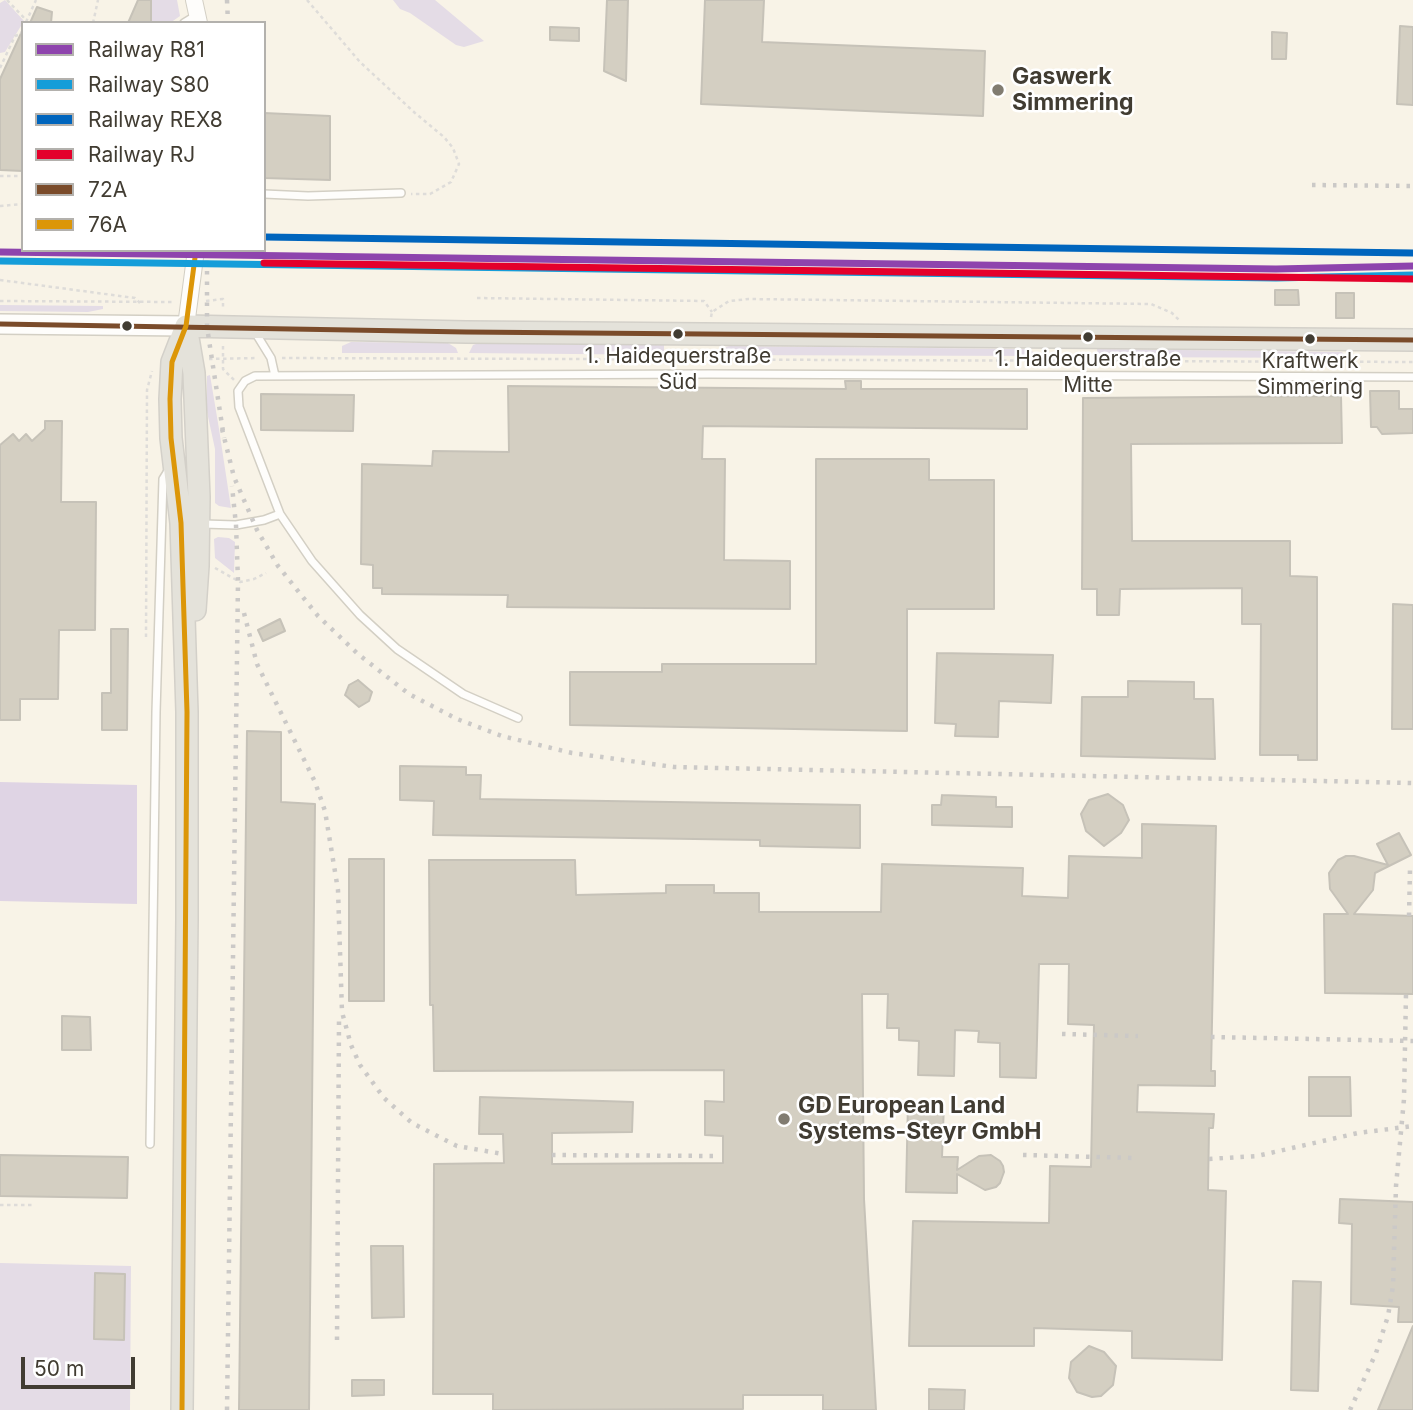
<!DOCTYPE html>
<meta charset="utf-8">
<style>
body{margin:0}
#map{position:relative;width:1413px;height:1410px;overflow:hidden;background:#f8f3e7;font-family:Inter,sans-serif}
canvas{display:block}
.legend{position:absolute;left:21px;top:21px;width:245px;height:231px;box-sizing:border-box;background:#fff;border:2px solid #b3b1ad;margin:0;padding:9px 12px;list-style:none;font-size:21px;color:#413c32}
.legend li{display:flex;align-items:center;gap:14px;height:35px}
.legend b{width:35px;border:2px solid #b3b1ad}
.scale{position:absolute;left:21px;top:1357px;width:114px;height:32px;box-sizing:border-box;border:4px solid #413c32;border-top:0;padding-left:9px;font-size:21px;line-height:24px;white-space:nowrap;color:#413c32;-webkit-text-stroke:5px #fff;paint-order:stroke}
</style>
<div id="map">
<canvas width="1413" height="1410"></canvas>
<ul class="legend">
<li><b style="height:9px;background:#8e44ad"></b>Railway R81</li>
<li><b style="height:9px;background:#159dd9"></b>Railway S80</li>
<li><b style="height:9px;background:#0065bd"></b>Railway REX8</li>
<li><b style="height:9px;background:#e4002b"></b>Railway RJ</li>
<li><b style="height:9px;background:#7a4b2a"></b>72A</li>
<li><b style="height:9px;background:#dc9608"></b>76A</li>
</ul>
<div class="scale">50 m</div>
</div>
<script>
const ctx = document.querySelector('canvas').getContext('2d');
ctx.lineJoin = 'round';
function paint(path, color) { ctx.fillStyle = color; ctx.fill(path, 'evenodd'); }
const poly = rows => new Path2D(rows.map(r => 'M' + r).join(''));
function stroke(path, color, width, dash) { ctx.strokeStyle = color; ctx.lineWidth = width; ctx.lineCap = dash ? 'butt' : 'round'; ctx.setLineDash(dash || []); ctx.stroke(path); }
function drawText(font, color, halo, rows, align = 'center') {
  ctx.font = font + ' Inter,sans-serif'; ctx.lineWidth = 5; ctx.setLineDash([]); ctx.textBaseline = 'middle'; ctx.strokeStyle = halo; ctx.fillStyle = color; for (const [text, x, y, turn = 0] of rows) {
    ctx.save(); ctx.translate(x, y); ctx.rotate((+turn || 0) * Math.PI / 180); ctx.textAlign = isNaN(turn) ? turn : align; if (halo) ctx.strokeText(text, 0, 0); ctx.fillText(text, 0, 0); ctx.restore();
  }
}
const green = poly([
 [5,0,24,21,5,52,0,53,0,3],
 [151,0,177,0,180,16,170,23,151,23],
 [393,0,435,0,484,41,464,47,456,45,410,13,400,9],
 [0,305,103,306,103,309,88,312,0,311],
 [351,342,448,343,456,348,458,353,342,353,342,346],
 [479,343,664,345,664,351,678,351,678,355,469,353,473,345],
 [729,346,1028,349,1040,356,716,355,722,348],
 [1097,349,1342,352,1347,358,1098,357],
 [210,375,219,429,231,508,219,506,215,503,215,449,207,412,207,376],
 [218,537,229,538,235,542,234,573,215,558,214,539],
 [0,1263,131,1266,130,1410,0,1410]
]);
const forest = poly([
 [0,782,137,785,137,904,0,901]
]);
const building = poly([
 [138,0,151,0,151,23,128,23,138,0],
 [607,0,628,0,626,81,604,71,607,0],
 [705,0,764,0,762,42,985,51,983,116,701,104,705,0],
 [37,7,52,12,51,23,30,23,37,7],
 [1400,26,1413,27,1413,105,1397,104,1400,26],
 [550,27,579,28,579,41,550,40,550,27],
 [23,29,23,171,0,170,0,79,23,29],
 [1272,32,1287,33,1286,59,1272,59,1272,32],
 [264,113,330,116,330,180,264,178,264,113],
 [1275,290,1298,290,1299,305,1275,305,1275,290],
 [1336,293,1354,293,1354,318,1336,318,1336,293],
 [845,381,861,381,861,389,1027,389,1027,429,703,426,702,459,725,459,724,560,790,561,790,609,507,607,508,595,382,594,382,588,373,588,373,565,361,564,362,464,432,466,433,451,509,452,508,386,846,389,845,381],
 [1370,391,1399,391,1399,409,1413,409,1413,433,1382,434,1377,427,1371,427,1370,391],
 [261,394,354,395,353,431,261,430,261,394],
 [1341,396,1342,443,1131,444,1132,541,1290,541,1290,576,1317,577,1317,760,1298,760,1298,755,1260,755,1261,624,1242,624,1242,588,1120,589,1119,615,1097,615,1097,589,1082,589,1083,398,1341,396],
 [45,421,62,421,61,502,96,502,95,630,59,630,58,699,20,699,20,720,0,720,0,445,13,434,19,441,26,434,32,441,45,429,45,421],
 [816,459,929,459,929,480,994,480,994,609,907,609,907,731,570,725,570,672,662,672,662,664,816,664,816,459],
 [1393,604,1413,605,1413,729,1392,729,1393,604],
 [280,619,285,631,263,641,258,630,280,619],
 [111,629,128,629,127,730,102,730,102,693,111,693,111,629],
 [937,653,1053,655,1051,703,999,701,998,737,955,736,956,724,935,723,937,653],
 [358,680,372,692,369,701,359,707,345,695,349,685,358,680],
 [1128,681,1194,682,1194,699,1213,699,1215,759,1081,756,1082,697,1128,697,1128,681],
 [247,731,281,732,281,802,315,804,309,1410,239,1410,247,731],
 [400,766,466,767,466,775,481,775,480,799,860,805,860,848,760,846,760,840,433,835,434,801,400,800,400,766],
 [1108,794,1123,805,1129,820,1121,833,1104,846,1086,831,1081,814,1089,800,1108,794],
 [942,795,996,797,996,807,1012,807,1012,827,932,825,932,805,941,805,942,795],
 [1142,824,1216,826,1211,1071,1215,1071,1215,1086,1138,1085,1137,1112,1214,1114,1213,1128,1209,1128,1208,1190,1226,1191,1222,1360,1132,1358,1132,1331,1034,1328,1034,1346,909,1346,913,1221,1049,1223,1050,1166,1091,1167,1094,1025,1068,1024,1069,964,1039,964,1036,1078,1000,1077,1000,1043,978,1042,979,1031,955,1030,954,1076,918,1075,919,1041,899,1040,899,1028,887,1028,888,994,862,994,864,1199,876,1410,823,1410,823,1395,743,1395,743,1409,493,1410,493,1394,433,1394,434,1164,504,1163,503,1134,479,1134,480,1097,633,1102,632,1132,552,1133,552,1164,723,1163,723,1136,705,1135,705,1101,724,1102,724,1070,434,1071,433,1005,430,1005,429,860,575,860,576,895,666,893,666,885,714,885,714,893,759,893,759,912,881,912,882,864,1023,868,1022,896,1068,898,1069,856,1142,858,1142,824],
 [1399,833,1411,855,1375,873,1373,890,1354,914,1413,916,1413,994,1325,993,1324,914,1348,914,1330,889,1329,873,1338,860,1346,856,1354,856,1388,865,1377,844,1399,833],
 [349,859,384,859,384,1001,349,1001,349,859],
 [62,1016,90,1017,91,1050,62,1050,62,1016],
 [1309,1077,1350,1077,1351,1116,1309,1116,1309,1077],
 [908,1102,944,1103,942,1157,958,1157,957,1170,979,1156,991,1155,1000,1161,1003,1166,1004,1172,1000,1183,996,1187,985,1190,957,1174,957,1193,906,1192,908,1102],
 [0,1155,128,1157,127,1198,0,1196,0,1155],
 [1340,1199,1413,1202,1413,1322,1398,1322,1399,1307,1351,1304,1352,1224,1339,1223,1340,1199],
 [371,1246,403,1246,404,1317,372,1318,371,1246],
 [95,1273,125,1274,124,1340,94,1339,95,1273],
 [1293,1281,1321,1282,1318,1391,1291,1390,1293,1281],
 [1413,1326,1413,1410,1378,1410,1413,1326],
 [1089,1346,1104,1352,1116,1366,1113,1385,1101,1396,1092,1397,1077,1392,1069,1378,1071,1362,1089,1346],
 [352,1380,384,1380,384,1395,352,1396,352,1380],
 [929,1389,965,1390,964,1410,929,1410,929,1389]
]);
const path = poly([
 [7,0,27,21],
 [307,0,360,62,415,113,444,137,453,148,459,164,451,182,430,194,411,194],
 [26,22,36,0],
 [93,23,98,0],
 [0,68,15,36,21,34,23,30],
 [0,176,23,176],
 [0,206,23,204],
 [0,280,135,298,140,303],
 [477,298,704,301,712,312],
 [0,301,175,302],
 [206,301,223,299,223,308],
 [711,317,712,312,729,301,749,299,1151,304,1172,313,1179,320],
 [223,346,223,369,234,380],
 [282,358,1413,362],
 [209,359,258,358],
 [215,568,240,582,254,579,266,573],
 [146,637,147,390,152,371],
 [0,1205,34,1205]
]);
const service = poly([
 [184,23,197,15],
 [264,194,308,196,401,193],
 [255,332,271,358,275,376],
 [280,514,239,407,238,391,245,381,255,376,710,374,1413,377],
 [203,524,236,525,264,520,280,514,312,561,360,615,397,649,463,694,518,718],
 [150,1144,156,712,163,479,168,471]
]);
const tertiary = poly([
 [194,0,199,23],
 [186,326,196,250]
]);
const secondary = poly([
 [0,324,186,326]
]);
const primary = poly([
 [186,326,466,332,1413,340],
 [186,326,194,373,199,497,198,566,195,610],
 [182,1410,187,919,187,712,181,523,171,438,170,399,172,362,186,326]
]);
const rail = poly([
 [227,0,228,23],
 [1312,185,1413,186],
 [207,250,207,327,224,438],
 [222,429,234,477,257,530,278,566,318,616,358,654,409,694,457,719,502,736,572,753,674,767,1413,783],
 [244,613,257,664,315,782,325,811,338,890,342,1012,351,1045,360,1065,384,1098,412,1123,457,1146,503,1154],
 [1409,916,1410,869],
 [1062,1034,1138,1036],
 [1211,1037,1413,1041],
 [552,1155,719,1156],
 [1023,1155,1136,1158],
 [1209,1159,1257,1156,1358,1133,1413,1126],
 [337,1340,339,1021],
 [227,1410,238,581,236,525,232,486],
 [1350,1410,1376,1353,1388,1316,1393,1286,1396,1186,1404,1099,1406,994]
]);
const bus1 = poly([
 [0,324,466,332,1413,340]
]);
const bus2 = poly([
 [182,1410,187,712,181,523,171,438,170,399,172,362,186,326,196,250]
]);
const rail1 = poly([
 [0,252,1276,269,1413,266]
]);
const rail2 = poly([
 [0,261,1276,278,1413,275]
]);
const rail3 = poly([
 [264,237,1413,253]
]);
const rail4 = poly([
 [264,263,1413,279]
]);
const markers = [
 [998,90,7,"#817c71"],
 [127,326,6,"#413c32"],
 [678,334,6,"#413c32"],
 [1088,337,6,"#413c32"],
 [1310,339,6,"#413c32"],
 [784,1119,7,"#817c71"]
];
const busNames = [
 ["1. Haidequerstraße",678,357],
 ["Süd",678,383],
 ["1. Haidequerstraße",1088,360],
 ["Mitte",1088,386],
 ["Kraftwerk",1310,362],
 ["Simmering",1310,388]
];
const poiNames = [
 ["Gaswerk",1012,77],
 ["Simmering",1012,103],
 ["GD European Land",798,1106],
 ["Systems-Steyr GmbH",798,1132]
];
paint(green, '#e4dce6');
paint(forest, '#dfd4e4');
paint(building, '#d4cfc2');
stroke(building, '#c6c2b8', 2);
stroke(service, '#d3cfc4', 10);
stroke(tertiary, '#d3cfc4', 18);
stroke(secondary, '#d3cfc4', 22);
stroke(primary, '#d3d0c9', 24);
stroke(path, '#dedcd9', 2.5, [3.5, 3.5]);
stroke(service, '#fefdfb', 7);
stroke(tertiary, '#fefdfb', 16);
stroke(secondary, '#fefdfb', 19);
stroke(primary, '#e4e2da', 21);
stroke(rail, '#cbc9c7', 4.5, [3.5, 7]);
stroke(bus1, '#7a4b2a', 5);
stroke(bus2, '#dc9608', 5);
stroke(rail1, '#8e44ad', 7);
stroke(rail2, '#159dd9', 7);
stroke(rail3, '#0065bd', 7);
stroke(rail4, '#e4002b', 7);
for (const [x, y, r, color] of markers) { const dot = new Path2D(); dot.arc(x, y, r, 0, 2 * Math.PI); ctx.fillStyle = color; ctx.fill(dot); stroke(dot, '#fff', 2.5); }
drawText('21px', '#413c32', '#fff', busNames);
drawText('bold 23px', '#413c32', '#fff', poiNames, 'left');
</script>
